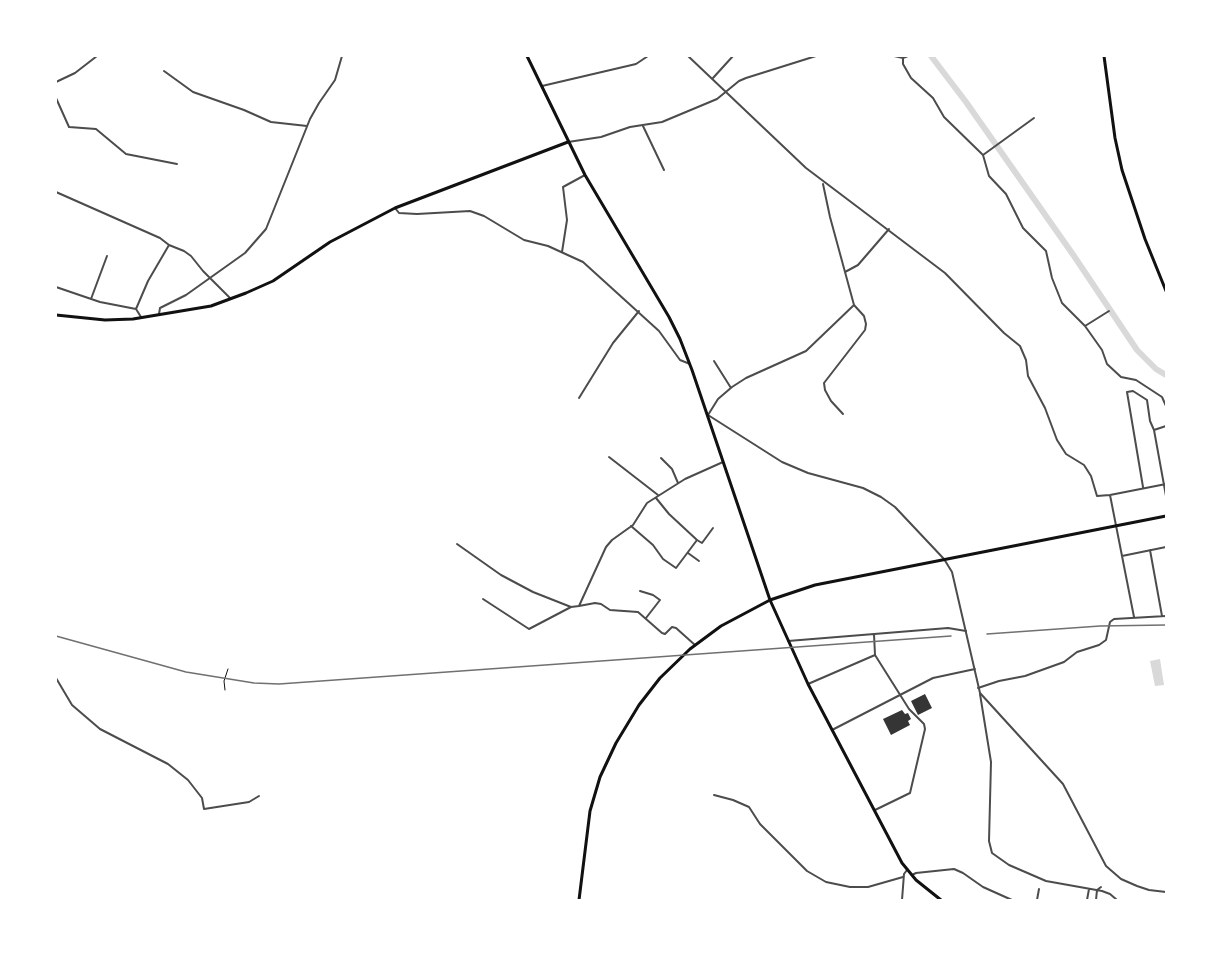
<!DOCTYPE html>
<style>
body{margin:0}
#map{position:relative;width:1222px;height:956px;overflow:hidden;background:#fff;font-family:"IBM Plex Serif",serif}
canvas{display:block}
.frame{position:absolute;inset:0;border:57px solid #fff;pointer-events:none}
</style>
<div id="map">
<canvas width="1222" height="956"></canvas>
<div class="frame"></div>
</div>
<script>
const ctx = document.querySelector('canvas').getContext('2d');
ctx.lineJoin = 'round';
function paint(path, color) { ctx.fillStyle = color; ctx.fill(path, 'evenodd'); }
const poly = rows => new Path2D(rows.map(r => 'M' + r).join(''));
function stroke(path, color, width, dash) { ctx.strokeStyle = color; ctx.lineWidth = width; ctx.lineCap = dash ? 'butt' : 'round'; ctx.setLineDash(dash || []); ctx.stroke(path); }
const water = poly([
 [1160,659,1164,685,1155,686,1150,661]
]);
const river = poly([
 [931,56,966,102,1074,256,1137,350,1156,369,1166,375]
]);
const building = poly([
 [925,694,932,708,918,715,911,701],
 [902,710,905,714,908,713,911,719,908,721,910,725,891,735,883,719]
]);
const path = poly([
 [225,690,224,681,228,669]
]);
const minor = poly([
 [688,56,806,168,945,273,1004,333,1020,346,1026,360,1028,376,1045,408,1057,440,1066,454,1084,465,1091,476,1097,496,1110,495],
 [894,56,903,58,908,56],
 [903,58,903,64,911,78,933,98,944,117,983,155,989,176,1006,194,1023,228,1046,251,1052,278,1062,303,1085,326,1102,350,1107,364,1121,377,1136,380,1162,397,1166,406],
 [164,71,193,92,244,110,271,122,307,126],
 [713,78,733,56],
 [56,82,75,73,97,56],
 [542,86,636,64,648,56],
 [56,98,69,127,96,129,126,154,177,164],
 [643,126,664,170],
 [568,142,601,137,630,127,662,122,717,99,739,81,746,78,816,56],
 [983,155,1034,118],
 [823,184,830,217,854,305,864,316,866,324,865,330,824,383,825,390,831,401,843,414],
 [56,192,160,238,169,245,184,251,191,256,203,271,231,299],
 [395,208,399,213,417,214,470,211,484,216,524,240,548,246,583,262,659,331,680,360,690,364],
 [562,252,567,220,563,187,585,175],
 [845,272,858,265,889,229],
 [56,287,100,302,136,309,141,317],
 [91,299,107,256],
 [136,309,148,281,169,245],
 [159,314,160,308,186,295,245,253,266,229,310,119,319,103,335,80,342,56],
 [1085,326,1109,311],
 [714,361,731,388],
 [579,398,613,343,639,311],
 [708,415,718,399,732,387,746,378,806,351,854,305],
 [1166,426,1154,430,1166,496],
 [609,457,658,495],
 [661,458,672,469,678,483],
 [1143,487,1127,392,1133,391,1147,400,1150,421,1154,430],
 [631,526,653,545,663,559,676,568,697,540,669,514,656,498],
 [697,540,702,543,713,528],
 [457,544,501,575,533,592,571,607,579,606,606,547,612,540,633,525,647,503,685,479,723,462],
 [1150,550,1162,616],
 [688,553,699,561],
 [1122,556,1166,547],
 [640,591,653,595,660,600,646,618],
 [483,599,529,629,571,607],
 [579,606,595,603,601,604,610,610,638,612,662,633,665,634,672,627,676,628,695,645],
 [1134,617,1110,495,1166,484],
 [874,634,875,655],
 [788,641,948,628,966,631],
 [56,678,72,705,100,729,168,764,188,780,202,798,204,809,249,802,259,796],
 [808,684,875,655,909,709,924,724,925,729,910,793,875,810],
 [978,688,999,681,1025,676,1064,662,1077,652,1099,645,1106,640,1110,622,1114,619,1166,616],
 [980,694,991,762,989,841,992,853,1009,865,1046,881,1102,891,1110,894,1117,900],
 [714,795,733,800,749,807,760,824,807,871,826,882,850,887,868,887,903,877],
 [912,875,916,873,954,869,963,873,983,887,1012,900],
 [1037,900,1039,889],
 [1087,900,1089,889],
 [1096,900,1097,890,1101,887]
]);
const tertiary = poly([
 [708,415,782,462,808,473,863,488,881,497,895,507,944,559,952,572,980,693,1063,784,1106,866,1121,879,1137,886,1149,890,1166,892],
 [832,730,933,678,975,669],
 [902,900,904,874,907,870]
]);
const secondary = poly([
 [1104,56,1115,138,1122,170,1145,239,1166,291],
 [56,315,105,320,133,319,211,306,246,293,273,281,330,242,395,208,568,142]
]);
const primary = poly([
 [527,56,585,175,669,317,680,339,692,370,770,600,808,684,902,863,916,880,941,900],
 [579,900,590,811,600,777,616,743,639,705,660,678,690,649,721,626,770,600,815,585,1166,516]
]);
const rail = poly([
 [987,634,1100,626,1166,625],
 [56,636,186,672,254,683,279,684,951,636]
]);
paint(water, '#d9d9d9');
stroke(river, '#d9d9d9', 6);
paint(building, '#353535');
stroke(path, '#111', 1);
stroke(minor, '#4c4c4c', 2);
stroke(tertiary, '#4c4c4c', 2);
stroke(secondary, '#111', 3);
stroke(primary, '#111', 3);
stroke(rail, '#707070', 1.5);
</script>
